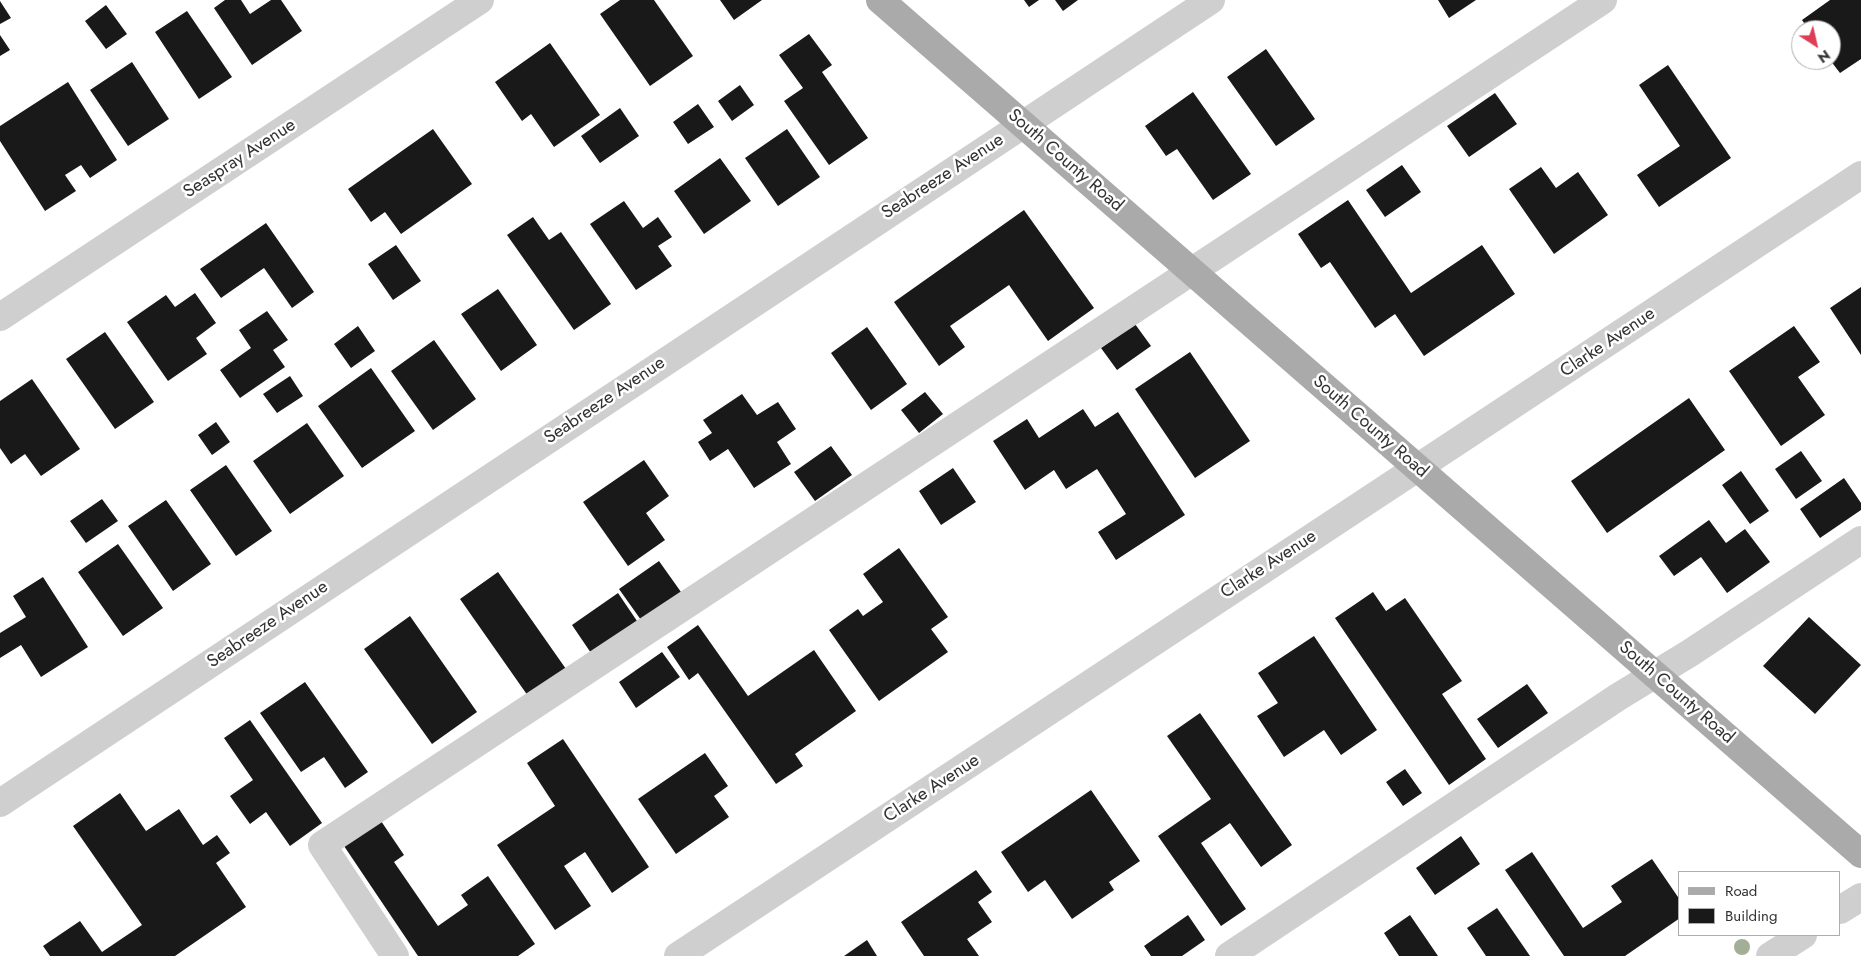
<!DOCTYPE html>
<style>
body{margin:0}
#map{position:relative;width:1861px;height:956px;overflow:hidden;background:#fff;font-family:Jost,sans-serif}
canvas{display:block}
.legend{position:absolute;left:1678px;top:871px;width:162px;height:65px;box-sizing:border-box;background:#fff;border:1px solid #adadad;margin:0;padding:6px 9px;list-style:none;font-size:15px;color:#323232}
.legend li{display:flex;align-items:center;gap:10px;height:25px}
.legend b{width:25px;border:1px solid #adadad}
.north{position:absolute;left:1791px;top:20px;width:50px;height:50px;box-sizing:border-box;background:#fff;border:1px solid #adadad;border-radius:50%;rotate:145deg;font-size:14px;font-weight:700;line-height:20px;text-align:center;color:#323232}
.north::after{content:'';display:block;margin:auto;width:18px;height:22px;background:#de3e55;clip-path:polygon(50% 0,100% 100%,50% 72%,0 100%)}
</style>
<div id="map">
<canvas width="1861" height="956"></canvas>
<ul class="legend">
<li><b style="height:6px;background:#aaa"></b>Road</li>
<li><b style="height:14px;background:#191919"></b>Building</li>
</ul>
<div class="north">N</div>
</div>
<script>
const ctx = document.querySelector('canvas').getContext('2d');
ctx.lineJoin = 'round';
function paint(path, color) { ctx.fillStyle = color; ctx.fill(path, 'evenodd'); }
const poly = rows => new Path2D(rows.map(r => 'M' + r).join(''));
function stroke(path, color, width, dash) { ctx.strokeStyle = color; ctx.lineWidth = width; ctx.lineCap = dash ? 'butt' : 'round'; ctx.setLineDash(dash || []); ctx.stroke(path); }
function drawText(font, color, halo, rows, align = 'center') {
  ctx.font = font + ' Jost,sans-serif'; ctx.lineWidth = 5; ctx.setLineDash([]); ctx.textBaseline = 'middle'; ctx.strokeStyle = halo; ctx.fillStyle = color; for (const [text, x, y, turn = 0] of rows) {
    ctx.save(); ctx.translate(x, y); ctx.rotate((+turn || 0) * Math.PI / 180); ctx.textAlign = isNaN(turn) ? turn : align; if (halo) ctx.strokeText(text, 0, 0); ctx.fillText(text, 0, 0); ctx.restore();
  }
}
const building = poly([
 [225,0,241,0,250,14,271,0,281,0,302,31,252,65,214,8],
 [620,0,654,0,693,56,650,86,600,14],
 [720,0,762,0,734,20],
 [1024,0,1039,0,1029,7],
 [1055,0,1078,0,1063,11],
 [1438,0,1476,0,1449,18],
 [1830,0,1861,0,1861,59,1840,73,1830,60,1831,30,1809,30,1802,20],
 [0,1,11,18,0,24],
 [106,5,127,34,106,49,85,21],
 [187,11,232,77,199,99,155,32],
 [809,34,832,65,822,72,868,138,829,165,784,101,803,88,779,55],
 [0,35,10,50,0,56],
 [550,43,600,115,554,147,531,114,522,121,495,82],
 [1266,49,1315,119,1276,146,1227,77],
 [132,62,169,119,128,146,90,90],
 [1668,65,1731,158,1659,207,1637,175,1680,146,1639,85],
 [68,82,117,160,90,178,81,165,65,175,76,191,45,211,0,141,0,126],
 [740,85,754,105,732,121,718,101],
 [1193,92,1251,174,1213,200,1177,149,1166,156,1145,126],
 [1495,93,1517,124,1469,157,1447,126],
 [698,104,714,127,688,144,673,122],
 [620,108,639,136,600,163,581,136],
 [433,129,472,184,401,234,385,212,371,222,348,189],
 [787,129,820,177,778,206,745,158],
 [720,158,751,201,704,234,674,191],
 [1402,165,1421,192,1385,217,1366,190],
 [1541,167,1556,188,1578,172,1608,215,1554,254,1509,189],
 [1348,200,1411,293,1482,245,1515,294,1424,356,1395,314,1375,328,1330,262,1321,268,1298,234],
 [624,201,643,228,658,217,672,237,658,246,672,266,636,290,590,224],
 [1024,210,1094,308,1048,341,1009,285,950,326,965,347,939,366,894,302],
 [533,217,549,240,561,232,611,304,574,330,507,235],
 [266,223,314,292,292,308,264,268,221,298,200,269],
 [396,245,421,281,393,300,368,264],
 [1861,287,1861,355,1830,308],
 [498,289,537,345,501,371,461,314],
 [195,293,216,323,196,338,207,354,168,381,127,322,166,295,175,307],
 [267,311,288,340,273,350,285,367,240,398,220,370,251,348,239,330],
 [1135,324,1151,346,1117,370,1101,348],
 [358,326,375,351,351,368,334,344],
 [1794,326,1820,362,1798,377,1825,415,1781,446,1729,371],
 [867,327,907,384,871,410,831,353],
 [105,332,154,402,115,429,66,359],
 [434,340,476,399,433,430,391,371],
 [1190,352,1250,441,1195,478,1135,389],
 [371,368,415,431,362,468,318,406],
 [290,376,303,396,277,413,263,394],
 [32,379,80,449,41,476,25,454,11,464,0,448,0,401],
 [925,392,943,414,919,433,901,410],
 [742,394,757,415,778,402,796,429,777,442,791,464,754,488,728,449,710,461,698,442,712,433,703,420],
 [1689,398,1725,450,1607,533,1571,481],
 [1083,409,1095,427,1118,412,1185,515,1116,560,1098,532,1126,514,1097,469,1066,489,1054,470,1025,490,993,441,1027,419,1039,438],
 [216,422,230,442,212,455,198,435],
 [307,423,344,476,290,514,253,461],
 [831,446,852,475,815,501,794,472],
 [1801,451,1822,481,1796,499,1775,469],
 [644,460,669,496,646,513,665,540,628,566,583,502],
 [226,465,272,531,236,556,190,490],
 [953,468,976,502,941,525,919,491],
 [1741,471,1769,511,1750,524,1722,485],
 [1844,478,1861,503,1861,510,1820,538,1800,509],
 [102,499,118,521,86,543,70,521],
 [166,500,211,564,173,591,128,526],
 [1709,520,1726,543,1745,529,1770,562,1727,593,1701,557,1674,576,1659,556],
 [118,544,163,608,123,636,78,572],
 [899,548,948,617,931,629,948,652,879,701,829,630,858,609,863,616,883,602,863,574],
 [659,561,681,592,641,620,619,589],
 [498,572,566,669,528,696,460,599],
 [43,577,88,647,41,677,21,645,0,658,0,633,26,617,13,596],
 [1373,592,1386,611,1405,598,1462,681,1442,694,1486,759,1449,785,1335,618],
 [618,593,637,621,591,653,572,625],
 [410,616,477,712,432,744,364,649],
 [1809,617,1861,665,1815,714,1763,666],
 [698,625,748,696,814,650,856,711,795,754,803,766,776,784,698,673,689,680,667,647],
 [1314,636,1377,730,1341,755,1324,730,1284,757,1257,716,1278,703,1258,673],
 [662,652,680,677,636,708,619,682],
 [305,682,368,772,345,788,324,757,301,772,260,713],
 [1527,684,1548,713,1498,748,1477,719],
 [1200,713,1292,845,1261,867,1230,823,1201,843,1246,909,1221,926,1158,836,1211,799,1167,736],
 [250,720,322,823,290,846,266,812,250,824,230,796,253,780,224,738],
 [563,739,649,867,612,893,585,852,564,866,591,906,555,930,497,845,555,806,527,763],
 [705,753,728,786,714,796,729,817,676,854,638,799],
 [1405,769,1422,793,1403,806,1386,782],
 [1091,790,1140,861,1109,882,1114,890,1072,919,1045,880,1028,892,1001,852],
 [120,793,146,831,179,809,203,845,217,835,230,853,216,863,246,907,175,956,50,956,43,946,80,921,102,952,142,925,73,826],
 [381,821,404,855,394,862,438,926,468,905,461,895,488,876,535,944,518,956,418,956,344,846],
 [1461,836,1480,864,1435,895,1416,868],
 [1532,852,1583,928,1622,902,1611,886,1652,859,1680,900,1680,918,1625,956,1564,956,1505,870],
 [976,870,992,892,978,902,992,922,967,939,979,956,924,956,901,922],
 [1497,908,1530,956,1486,956,1467,928],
 [1188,915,1205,940,1182,956,1151,956,1144,946],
 [1410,915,1438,956,1399,956,1384,933],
 [867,940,877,956,844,956]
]);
const minor = poly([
 [0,317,480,0],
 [0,803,1211,0],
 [1840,910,1861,897],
 [395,956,322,845,1603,0],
 [678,956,1861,175],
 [1229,956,1618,697,1690,653,1861,540],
 [1770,956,1803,935]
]);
const major = poly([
 [880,0,1861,854]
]);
const trees = [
 [1742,947]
];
const streetNames = [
 ["Seaspray Avenue",240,159,-33],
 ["South County Road",1065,161,41],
 ["Seabreeze Avenue",943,177,-33],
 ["Clarke Avenue",1608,343,-34],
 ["Seabreeze Avenue",605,401,-34],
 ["South County Road",1370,427,41],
 ["Clarke Avenue",1269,565,-33],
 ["Seabreeze Avenue",268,625,-34],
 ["South County Road",1676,693,41],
 ["Clarke Avenue",932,789,-33]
];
paint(building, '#191919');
stroke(minor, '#cfcfcf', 28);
stroke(major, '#aaa', 28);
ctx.fillStyle = '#a3ae96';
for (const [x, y] of trees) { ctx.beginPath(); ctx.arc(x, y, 8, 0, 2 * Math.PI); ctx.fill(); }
drawText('18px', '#323232', '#fff', streetNames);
</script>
